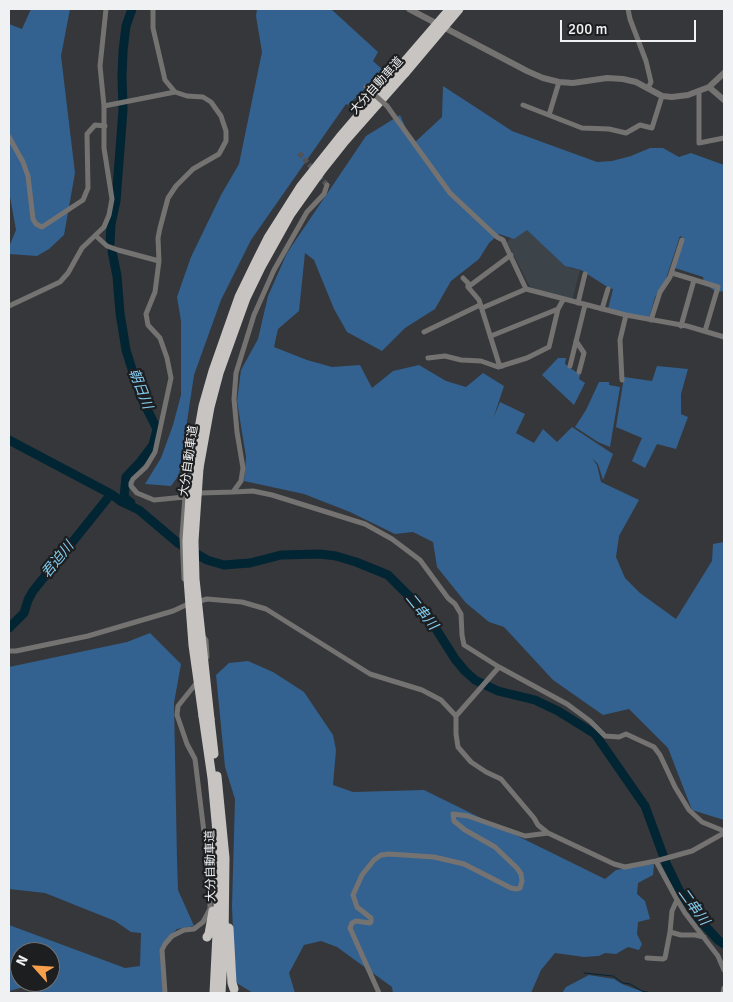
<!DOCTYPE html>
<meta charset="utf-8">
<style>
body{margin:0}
#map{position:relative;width:733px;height:1002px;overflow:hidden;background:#35373a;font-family:Signika,sans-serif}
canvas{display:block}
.frame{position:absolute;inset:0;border:10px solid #f0f1f3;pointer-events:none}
.north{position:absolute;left:10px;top:942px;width:50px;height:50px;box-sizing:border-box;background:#1d1e20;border:1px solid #717274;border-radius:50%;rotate:296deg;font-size:14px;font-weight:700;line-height:20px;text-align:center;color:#f0f1f3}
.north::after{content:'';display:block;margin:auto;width:18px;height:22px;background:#f8a04b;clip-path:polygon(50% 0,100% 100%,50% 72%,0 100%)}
.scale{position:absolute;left:560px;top:20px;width:136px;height:22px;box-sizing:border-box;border:2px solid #f0f1f3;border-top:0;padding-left:6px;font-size:15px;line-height:18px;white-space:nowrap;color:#f0f1f3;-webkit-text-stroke:4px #1d1e20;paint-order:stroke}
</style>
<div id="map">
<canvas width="733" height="1002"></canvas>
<div class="frame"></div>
<div class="north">N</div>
<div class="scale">200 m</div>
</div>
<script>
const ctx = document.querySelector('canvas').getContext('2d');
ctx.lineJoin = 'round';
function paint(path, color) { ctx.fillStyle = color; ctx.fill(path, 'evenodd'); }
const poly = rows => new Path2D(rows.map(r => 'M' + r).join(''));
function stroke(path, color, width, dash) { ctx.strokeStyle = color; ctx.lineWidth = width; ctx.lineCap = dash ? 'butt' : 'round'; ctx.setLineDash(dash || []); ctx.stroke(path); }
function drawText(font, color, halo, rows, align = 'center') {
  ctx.font = font + ' Signika,"Noto Sans JP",sans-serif'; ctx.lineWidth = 4.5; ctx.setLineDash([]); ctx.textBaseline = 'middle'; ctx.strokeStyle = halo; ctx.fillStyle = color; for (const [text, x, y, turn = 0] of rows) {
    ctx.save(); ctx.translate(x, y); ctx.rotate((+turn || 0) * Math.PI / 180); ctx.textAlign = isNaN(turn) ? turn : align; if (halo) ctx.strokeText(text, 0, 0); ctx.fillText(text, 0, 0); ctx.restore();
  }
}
const built = poly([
 [532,215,588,234,569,268,580,270,572,301,530,287,507,242]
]);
const green = poly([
 [31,9,70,9,61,56,75,173,64,235,49,249,37,256,9,254,9,247,16,230,9,191,9,24,22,29],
 [257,9,331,9,378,52,373,61,384,71,348,105,346,104,251,240,221,300,194,375,179,475,171,486,145,484,161,458,173,425,181,395,181,321,177,297,191,257,221,195,239,164,262,52,256,16],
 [443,86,512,131,597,162,612,161,631,156,650,148,663,148,679,157,691,153,724,165,724,291,716,292,704,283,703,277,675,268,684,238,680,236,666,279,655,297,649,318,608,309,613,289,609,288,581,270,565,266,527,230,514,239,499,234,489,243,479,259,451,281,435,309,405,328,382,351,347,332,334,309,314,260,305,253,299,311,278,329,274,347,307,360,332,367,360,365,372,388,393,371,419,365,446,381,466,387,483,373,504,386,493,419,500,402,525,414,516,433,534,443,543,429,557,442,572,427,613,454,603,480,598,464,592,458,597,465,601,482,639,500,619,536,616,557,625,578,640,593,676,619,712,561,713,544,724,542,724,820,692,810,668,748,629,709,603,715,553,680,504,627,489,622,466,603,437,567,433,542,413,532,395,534,350,512,304,494,244,481,246,457,237,401,241,370,258,339,268,296,287,253,366,136,400,115,413,144,442,117],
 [558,358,566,358,565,364,580,375,579,379,585,383,574,405,542,375],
 [657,366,688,369,681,394,681,414,688,417,676,449,657,444,645,468,632,461,642,438,616,427,624,377,652,381],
 [599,382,609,382,609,385,620,387,610,447,598,442,575,427,586,410],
 [150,633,181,664,174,703,177,860,178,890,194,926,177,929,161,946,163,993,35,993,24,987,9,991,9,925,125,968,140,966,141,933,131,932,115,921,45,893,9,889,9,667,127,642],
 [20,952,50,952,50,982,20,982],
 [248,661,273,672,304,692,333,735,336,750,333,785,353,792,424,790,605,879,616,870,654,864,653,875,638,883,637,894,645,901,650,919,638,922,637,934,642,944,639,950,628,947,616,954,605,953,599,956,584,957,555,953,541,970,531,993,393,993,392,987,337,947,321,941,304,945,289,973,295,993,253,993,235,982,232,906,235,799,225,767,216,675,229,663],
 [589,975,614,979,622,984,646,993,562,993,566,987]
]);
const stream = poly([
 [584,973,613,976,623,983,630,984,642,991,652,993]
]);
const river = poly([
 [110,244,111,224,116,201,123,110,122,77,123,51,126,26,132,9],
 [112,251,117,276,120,313,126,350,140,395,157,429,153,445,141,461,126,477,124,497,131,503],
 [9,440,111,494,122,502,139,510,178,543,207,560,224,565,236,564,250,563,281,555,320,554,336,556,356,562,388,575,426,613,455,659,465,671,475,680,498,691,535,700,558,711,595,734,645,806,666,863,679,890,698,918,718,940,724,944],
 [9,628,24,613,28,600,33,591,111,494]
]);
const minorTunnel = poly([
 [299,153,327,185]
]);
const minor = poly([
 [153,9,153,28,165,80,175,92,187,96,203,97,211,102,221,116,226,131,226,141,219,154,193,169,176,186,168,198,160,228,158,238,159,261,155,292,146,314,148,325,160,338,167,358,171,378,155,452,146,467,133,479,131,483,131,486,137,493,154,500,185,497,199,495,200,493,233,492,241,481,243,468,237,432,234,399,236,373,254,315,274,270,307,212,324,194,327,185],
 [628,9,630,19,646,61,651,82,648,88],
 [699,91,699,143,724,138],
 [523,105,582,128,609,129,626,133,640,125,652,128,662,96],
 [104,106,175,92],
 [387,106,450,193,497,237,503,240,526,289],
 [549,115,559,82],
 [9,137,23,162,28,176,33,219,36,224,42,227,83,200,88,188,87,134,95,125,105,126],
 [96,236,107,246,118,250,159,261],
 [672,273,718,287,705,331],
 [463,278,468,283,468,287,479,300,499,364,502,366],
 [468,287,511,255],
 [578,303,585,274],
 [9,306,60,282,68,273,82,248,104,227,109,215,112,199,104,148,104,106,100,66,106,9],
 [482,308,526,289,626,315,687,326,724,337],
 [602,309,608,289],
 [651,320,660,292,670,277,682,240],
 [681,326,694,280],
 [424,332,480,305],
 [491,336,558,309],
 [576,341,584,353,579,372],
 [428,358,445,356,461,360,481,361,498,367,527,358,549,347,558,309,563,300],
 [570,366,585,305],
 [622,380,620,340,626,315],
 [233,492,253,491,272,495,365,524,392,539,420,560,448,598,455,604,461,614,462,635,464,645,499,667,567,704,590,721,605,736,619,737,626,734,654,747,660,755,675,787,689,810,702,822,724,831],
 [184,579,182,536,185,497],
 [202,635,206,640,207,657],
 [9,651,16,651,88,636,173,611,186,605,207,599,242,602,266,609,370,674,422,690,441,700,456,716],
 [499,667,456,716,456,734,458,747,471,762,486,772,501,779,534,818,538,825,548,833,614,864,625,867,656,861,692,851,724,833],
 [656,861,676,898,685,913,718,956,724,970],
 [670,932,672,911,677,900],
 [647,958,663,959,665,958,670,932,681,935,695,935,704,937],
 [165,993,162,950,165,944,172,936,184,930,194,929,203,922,210,909,210,881,195,759,187,744,177,715,178,706,198,681],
 [379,993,350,928,352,923,356,921,370,923,371,922,371,918,357,907,353,895,362,875,374,860,381,855,389,854,434,857,464,864,511,888,517,889,520,888,522,881,521,874,517,868,495,847,465,830,454,821,453,814,468,816,525,836,548,833],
 [723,993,724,988]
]);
const tertiary = poly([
 [409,9,527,71,543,78,559,82,573,83,607,78,623,79,636,82,662,96,672,97,688,95,709,87,724,73],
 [709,87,724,100]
]);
const motorway = poly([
 [192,468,203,406,213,371,239,297,255,264,268,238,301,186,340,137,400,67],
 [199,468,210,407,219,373,246,298,261,267,290,215,322,170,345,141,405,73],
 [203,716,212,778,218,843,218,914,214,993],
 [210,719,214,754],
 [217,776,225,858,224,942,221,993],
 [229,928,232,983,234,989],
 [207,937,209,934,213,911]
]);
const minorBridge = poly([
 [366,87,387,106]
]);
const motorwayBridge = poly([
 [400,67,450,9],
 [405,73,459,9],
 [192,468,187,541,188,579,193,645,203,716],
 [199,468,194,541,195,579,210,719]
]);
const streetNames = [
 ["大分自動車道",377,86,-48],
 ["大分自動車道",189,461,-82],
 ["大分自動車道",211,866,-91]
];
const waterNames = [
 ["朝日川",140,389,69],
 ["君迫川",58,560,-51],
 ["二串川",421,612,51],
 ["二串川",693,907,54]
];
paint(built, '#3c4349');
paint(green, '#336290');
stroke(stream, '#022534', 1);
stroke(river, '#022534', 9);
stroke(minorTunnel, '#515356', 5, [5, 2.5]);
stroke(minor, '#747371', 5);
stroke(tertiary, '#747371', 6);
stroke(motorway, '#c8c4c1', 9);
stroke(minorBridge, '#747371', 5);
stroke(motorwayBridge, '#c8c4c1', 9);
drawText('12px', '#f0f1f3', '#1d1e20', streetNames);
drawText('italic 14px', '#83cdf1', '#1d1e20', waterNames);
</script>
